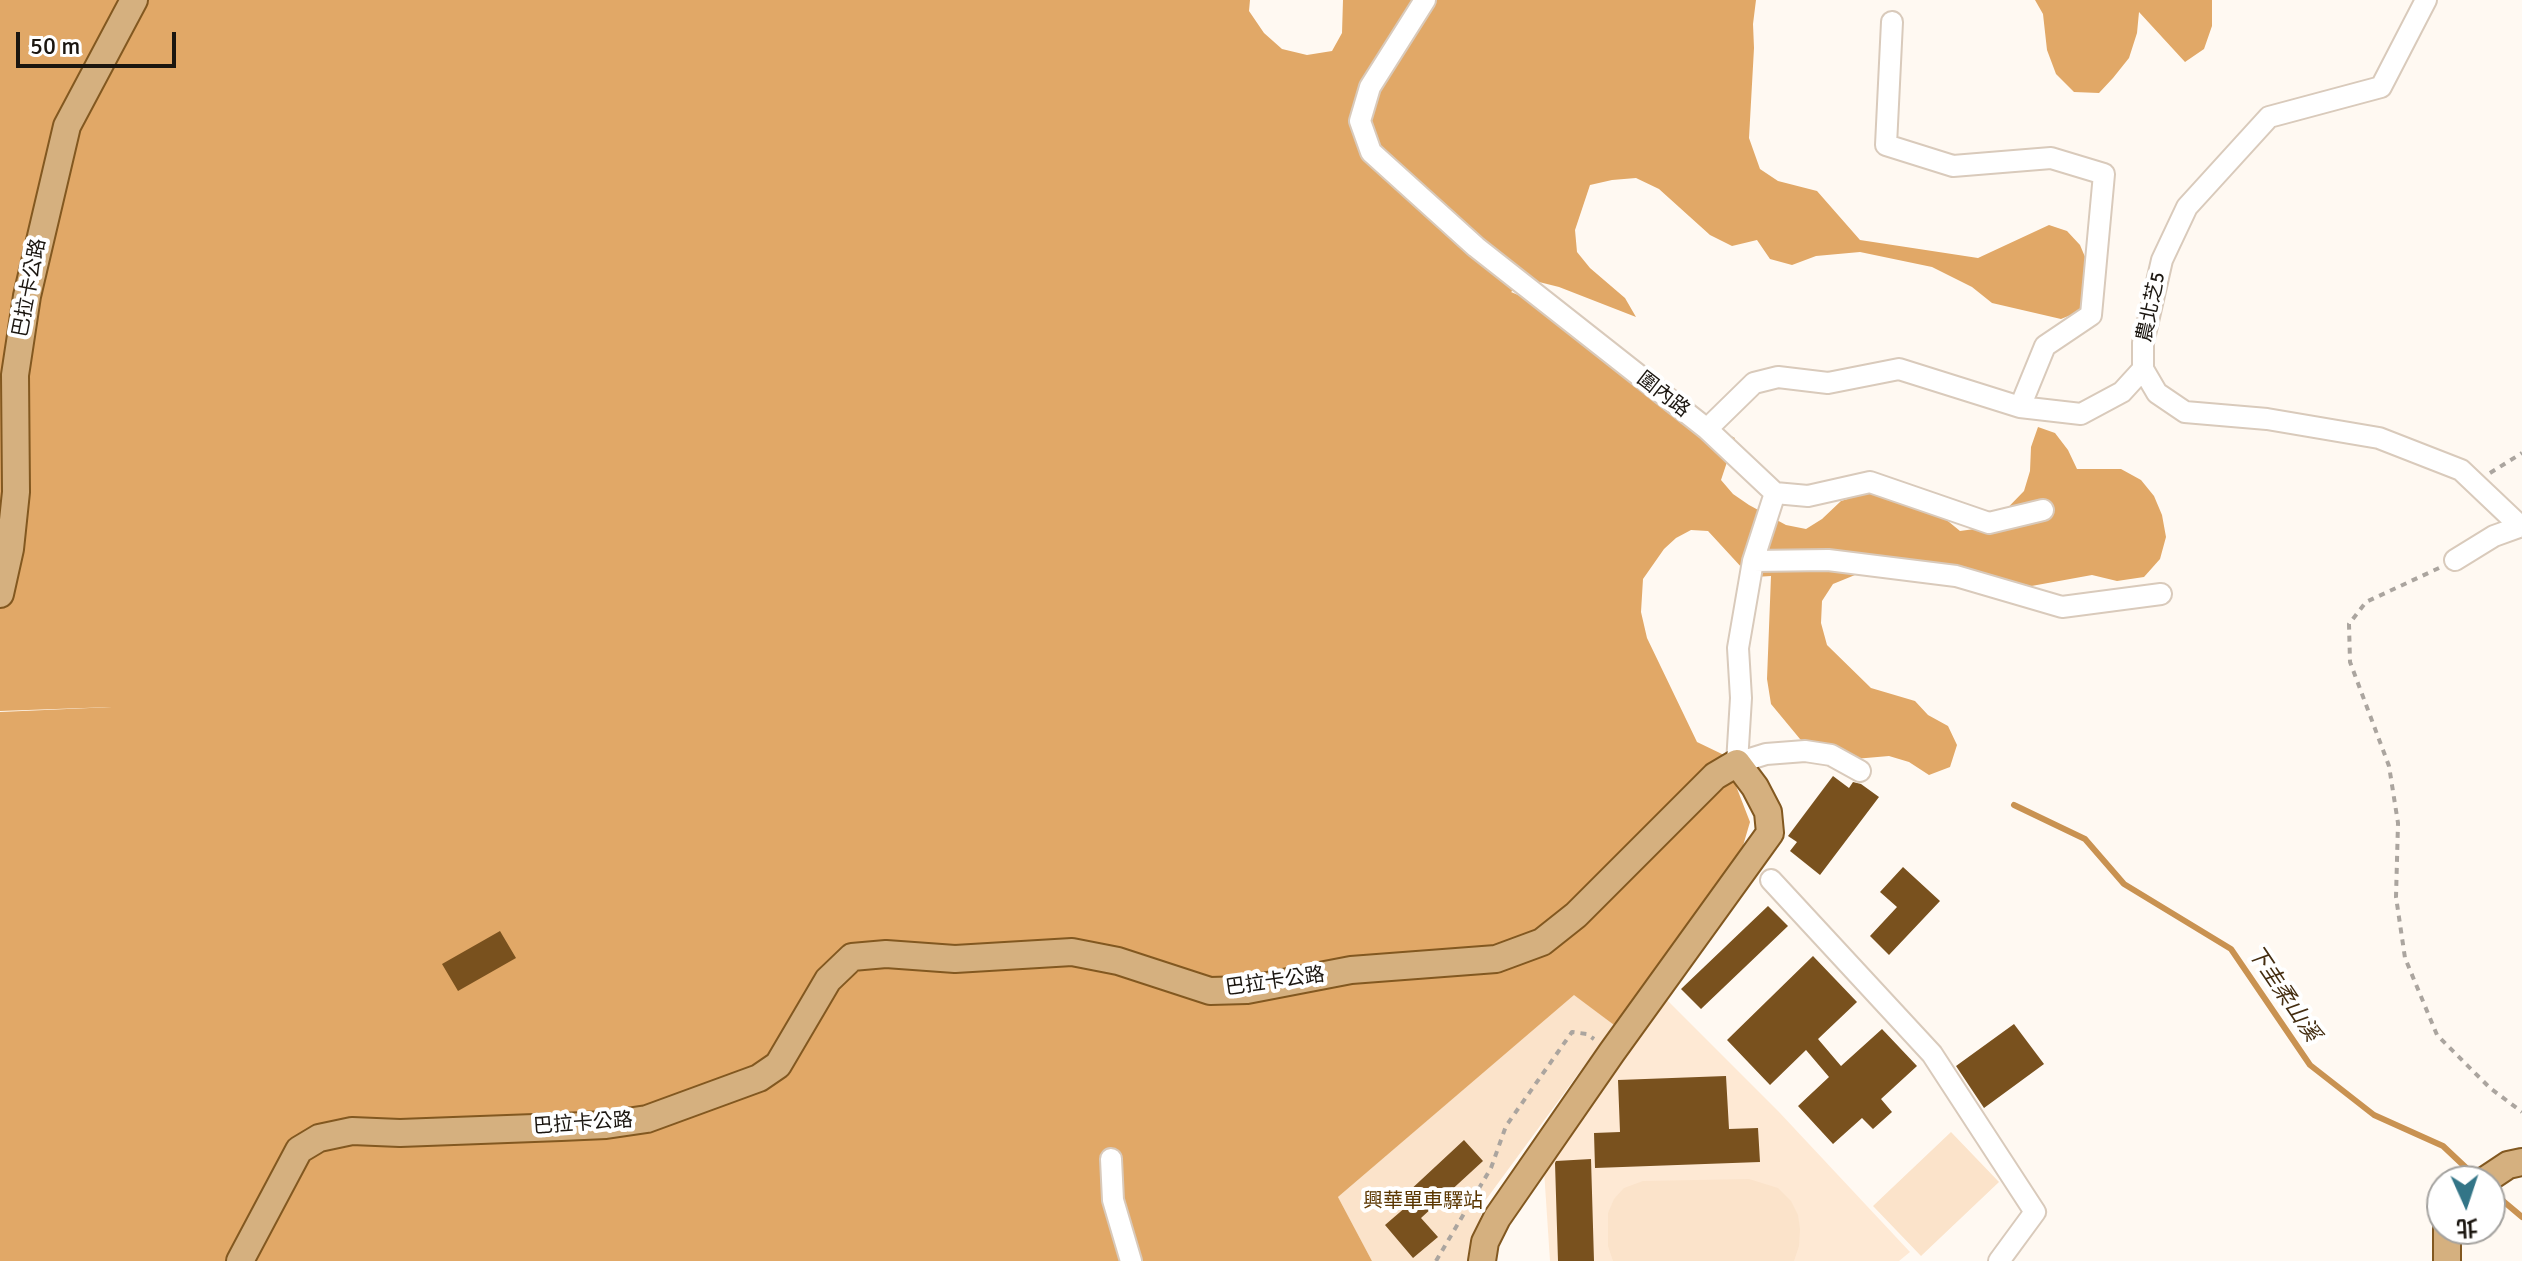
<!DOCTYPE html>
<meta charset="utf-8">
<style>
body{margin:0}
#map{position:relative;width:2522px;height:1261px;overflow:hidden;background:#fff9f2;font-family:Signika,"Noto Sans TC",sans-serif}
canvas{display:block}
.north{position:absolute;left:2426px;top:1165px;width:80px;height:80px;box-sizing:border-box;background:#fff;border:2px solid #a4a29f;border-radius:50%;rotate:177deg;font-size:22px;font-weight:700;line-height:32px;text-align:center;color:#1b1610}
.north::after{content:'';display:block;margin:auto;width:28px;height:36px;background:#337587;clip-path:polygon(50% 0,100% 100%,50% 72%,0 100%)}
.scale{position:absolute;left:16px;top:32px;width:160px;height:36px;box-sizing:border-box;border:4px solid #1b1610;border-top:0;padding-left:10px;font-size:24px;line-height:28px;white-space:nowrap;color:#1b1610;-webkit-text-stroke:6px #fff;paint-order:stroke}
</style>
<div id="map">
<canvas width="2522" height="1261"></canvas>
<div class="north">北</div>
<div class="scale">50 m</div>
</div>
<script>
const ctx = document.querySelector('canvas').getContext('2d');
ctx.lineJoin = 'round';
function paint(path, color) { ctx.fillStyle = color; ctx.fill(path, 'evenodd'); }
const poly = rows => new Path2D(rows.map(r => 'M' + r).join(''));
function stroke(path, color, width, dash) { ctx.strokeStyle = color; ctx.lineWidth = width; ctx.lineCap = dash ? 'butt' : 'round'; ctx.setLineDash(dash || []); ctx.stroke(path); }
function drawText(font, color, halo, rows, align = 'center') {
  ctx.font = font + ' Signika,"Noto Sans TC",sans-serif'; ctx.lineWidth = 8; ctx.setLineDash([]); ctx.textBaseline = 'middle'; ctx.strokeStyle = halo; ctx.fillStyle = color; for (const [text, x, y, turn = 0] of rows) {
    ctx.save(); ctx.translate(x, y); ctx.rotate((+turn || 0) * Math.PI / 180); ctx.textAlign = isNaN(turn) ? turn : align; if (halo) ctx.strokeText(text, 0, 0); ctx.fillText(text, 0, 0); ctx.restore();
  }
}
const built = poly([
 [1667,1000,1779,1112,1910,1252,1899,1261,1550,1261,1544,1170]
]);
const green = poly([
 [1574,994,1614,1025,1485,1201,1468,1261,1372,1261,1338,1197],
 [1951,1132,1999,1182,1921,1256,1873,1206],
 [1749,1179,1778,1188,1791,1201,1798,1215,1800,1229,1799,1246,1794,1261,1613,1261,1608,1246,1608,1213,1614,1199,1624,1188,1643,1181]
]);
const forest = poly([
 [0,0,1250,0,1249,11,1264,33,1282,49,1307,55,1332,51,1342,33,1343,0,1756,0,1753,24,1754,48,1749,138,1760,169,1778,181,1817,191,1860,240,1978,258,2049,225,2067,231,2080,245,2088,264,2083,310,2061,319,1992,303,1972,287,1932,267,1860,252,1816,256,1792,265,1770,259,1757,240,1732,246,1710,235,1659,189,1636,178,1612,180,1590,185,1575,230,1577,252,1590,268,1625,298,1636,317,1559,287,1527,279,1511,292,1530,300,1678,419,1718,429,1735,438,1721,480,1733,494,1749,505,1786,525,1806,529,1822,519,1841,501,1863,494,1887,493,1932,508,1960,531,1989,527,2024,491,2030,471,2031,447,2038,427,2055,433,2068,450,2077,469,2121,469,2141,480,2154,496,2162,515,2166,537,2160,559,2144,577,2117,581,2092,575,2015,589,1930,561,1906,565,1884,576,1855,575,1833,584,1822,601,1821,623,1827,645,1871,688,1915,701,1928,715,1948,726,1957,745,1950,767,1929,775,1909,762,1889,756,1843,760,1820,755,1800,739,1771,704,1767,679,1771,576,1755,577,1743,569,1708,531,1691,530,1676,538,1664,549,1643,579,1641,612,1647,638,1697,742,1724,755,1750,822,1740,856,1614,1025,1574,995,1338,1197,1372,1261,0,1261,0,712,112,707,0,711],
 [2035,0,2212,0,2212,26,2204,49,2185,62,2139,12,2137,33,2129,58,2113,78,2099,93,2074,92,2056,74,2047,50,2043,14]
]);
const stream = poly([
 [2014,805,2085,839,2124,884,2231,949,2310,1065,2374,1115,2443,1146,2478,1179],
 [2490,1190,2522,1217]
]);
const building = poly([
 [1833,776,1849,788,1853,782,1861,784,1879,797,1820,875,1790,851,1797,842,1788,836],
 [1903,867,1940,901,1889,955,1870,936,1897,907,1880,892],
 [1768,906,1788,926,1701,1009,1681,989],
 [500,931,516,958,458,991,442,964],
 [1813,956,1857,1002,1818,1039,1841,1066,1882,1029,1917,1066,1881,1099,1892,1112,1873,1129,1862,1118,1833,1144,1798,1106,1829,1077,1806,1050,1770,1085,1727,1040],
 [2014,1024,2044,1064,1984,1108,1956,1066],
 [1726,1076,1729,1129,1758,1128,1760,1162,1595,1168,1594,1133,1620,1132,1618,1080],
 [1464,1140,1483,1161,1421,1218,1438,1237,1413,1258,1385,1225,1414,1200,1407,1193],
 [1591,1159,1594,1261,1558,1261,1555,1163,1556,1161]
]);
const path = poly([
 [2490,473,2522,453],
 [2439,568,2366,602,2349,624,2350,662,2389,766,2398,823,2396,897,2405,958,2437,1035,2490,1088,2522,1112],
 [1436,1261,1491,1168,1506,1126,1572,1032,1587,1034,1594,1039]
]);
const minor = poly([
 [1425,0,1370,87,1360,121,1371,152,1476,247,1707,429,1775,493,1753,561,1738,648,1741,698,1737,763,1766,754,1805,751,1831,755,1860,771],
 [2426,0,2381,87,2269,117,2187,207,2162,260,2143,343,2143,369,2157,393,2185,412,2267,419,2379,438,2461,470,2520,526],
 [1892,22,1886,145,1953,166,2051,158,2104,174,2091,315,2045,346,2020,407],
 [1707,429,1754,383,1778,377,1828,383,1899,369,2020,407,2081,414,2122,392,2143,369],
 [1775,493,1808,496,1870,482,1989,523,2043,510],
 [2455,560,2494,536,2522,526],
 [1753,561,1828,560,1956,576,2062,607,2161,594],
 [1771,880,1932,1054,2035,1212,1999,1261],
 [1111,1159,1113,1200,1131,1261]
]);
const major = poly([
 [0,594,10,549,16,492,15,375,27,296,67,126,134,0],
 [2484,1181,2508,1165,2522,1162],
 [2447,1229,2447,1261],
 [240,1261,299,1150,319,1138,352,1131,400,1133,561,1127,606,1125,647,1119,759,1078,778,1065,828,980,852,957,886,954,955,959,1072,952,1118,961,1210,991,1247,990,1351,970,1496,959,1542,942,1576,915,1715,776,1737,763,1755,787,1768,812,1770,833,1612,1052,1497,1218,1485,1242,1482,1261]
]);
const streetNames = [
 ["巴拉卡公路",30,288,-79],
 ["農北芝5",2152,307,-78],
 ["圍內路",1663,395,38],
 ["巴拉卡公路",1275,982,-8],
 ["巴拉卡公路",583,1124,-4]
];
const parkNames = [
 ["興華單車驛站",1423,1202]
];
const waterNames = [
 ["下圭柔山溪",2283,994,56]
];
paint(built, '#fee9d4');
paint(green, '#fbe3ca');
paint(forest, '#e1a867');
stroke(stream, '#c99251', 6);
paint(building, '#79511e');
stroke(minor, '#d9cabb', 24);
stroke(major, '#825820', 30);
stroke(path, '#aba59f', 4, [6, 6]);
stroke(minor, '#fff', 20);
stroke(major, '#d5b07f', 26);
drawText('20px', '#1b1610', '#fff', streetNames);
drawText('20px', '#5a3600', '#fff', parkNames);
drawText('italic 22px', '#442d10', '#fff', waterNames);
</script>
